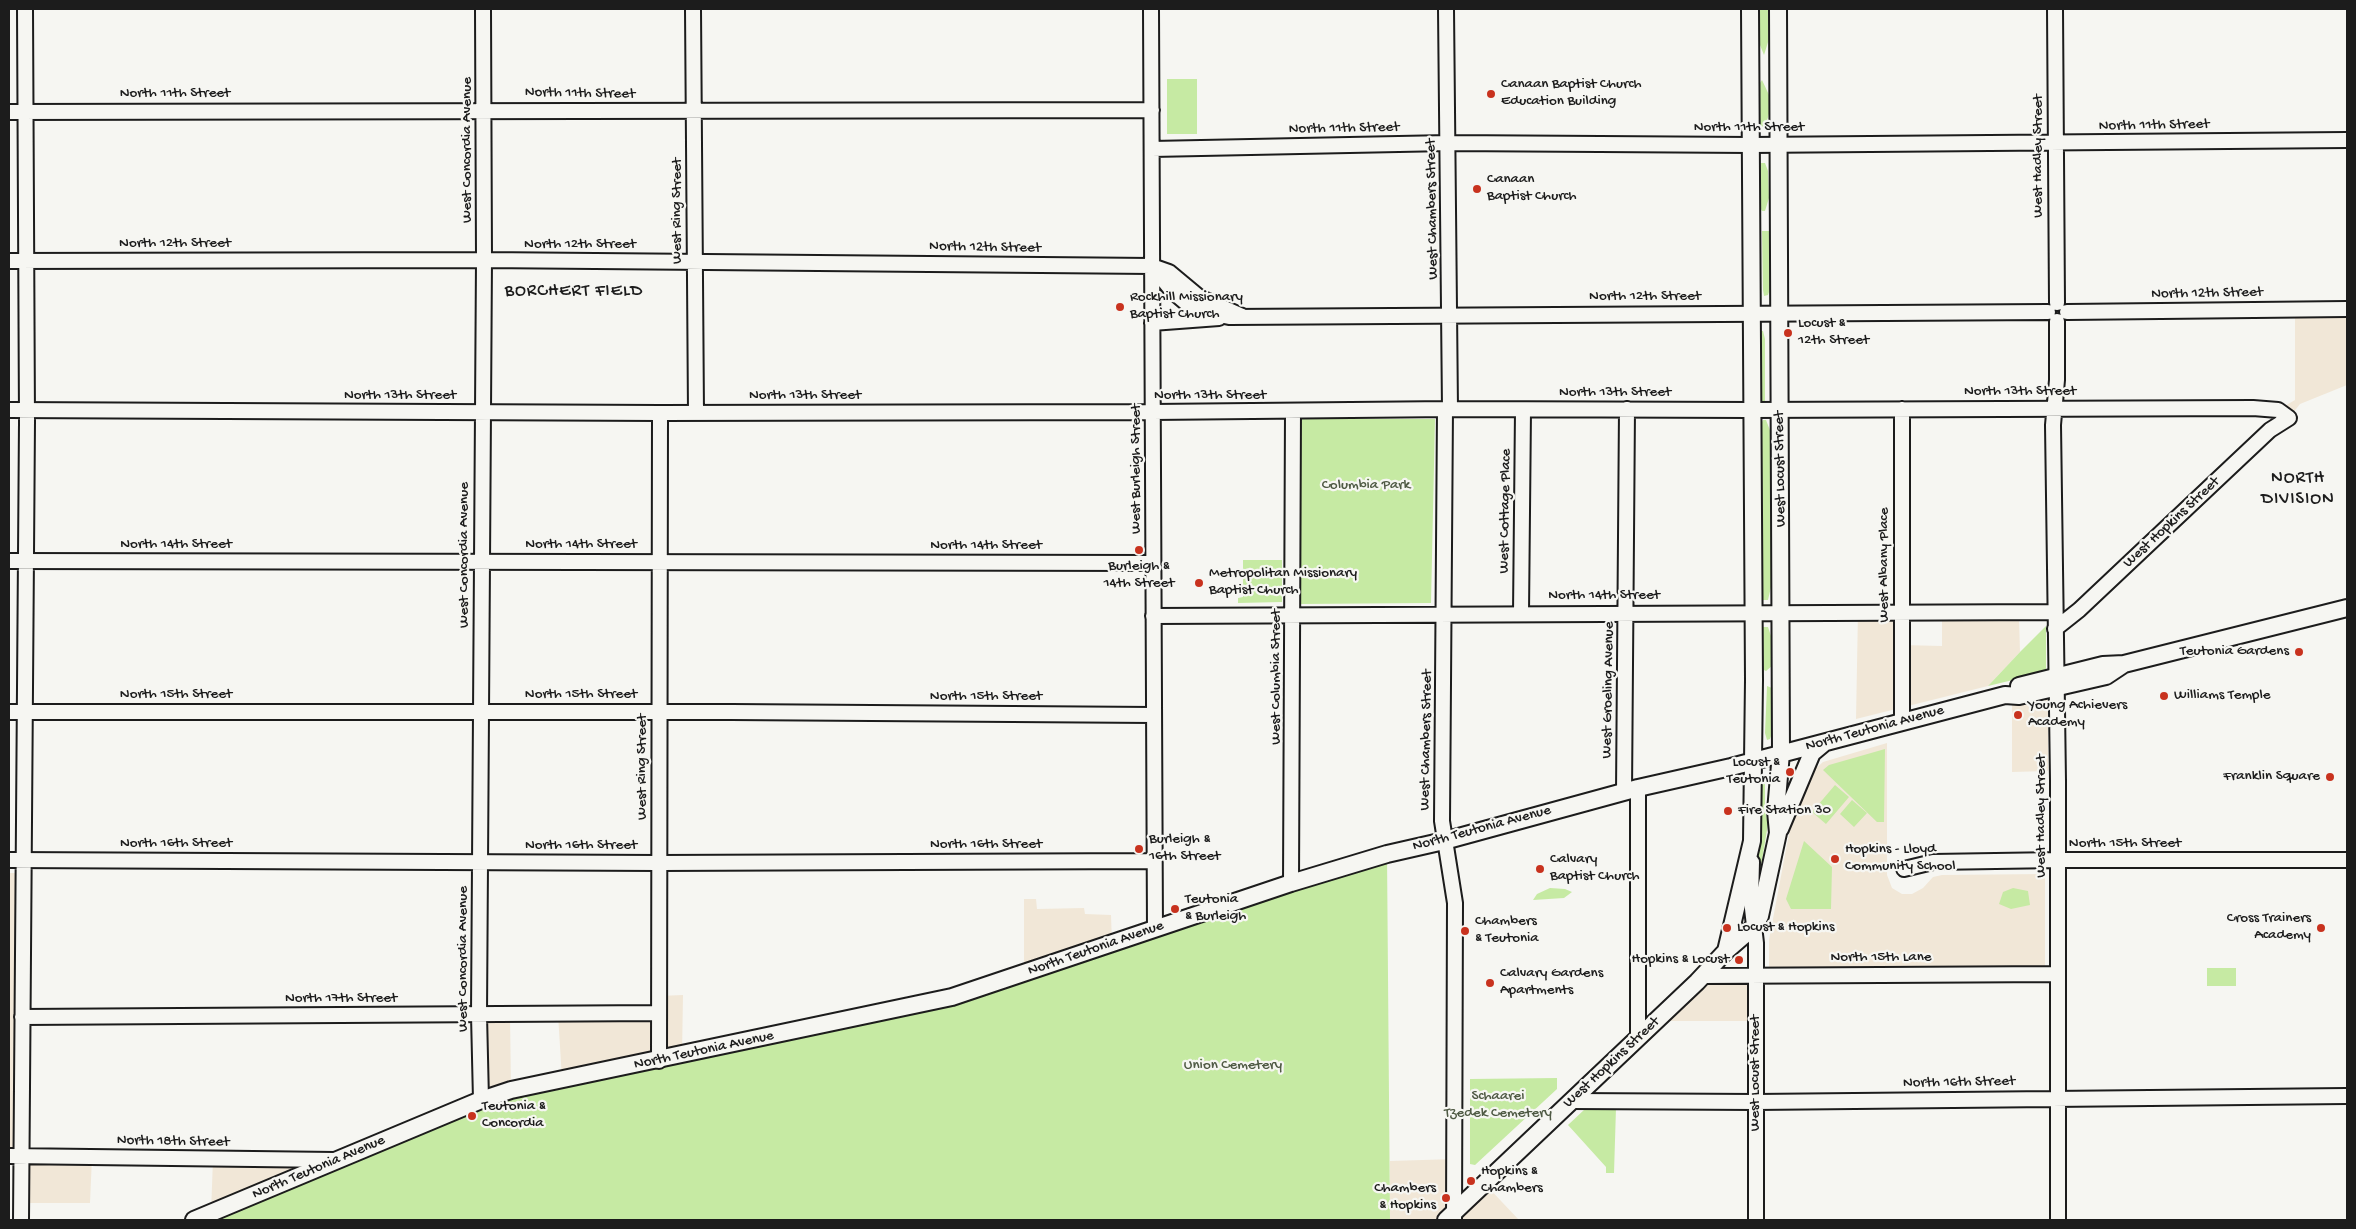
<!DOCTYPE html>
<style>
body{margin:0}
#map{position:relative;width:2356px;height:1229px;overflow:hidden;background:#f6f6f2;font-family:"Gochi Hand",sans-serif}
canvas{display:block}
.frame{position:absolute;inset:0;border:10px solid #1c1c1c;pointer-events:none}
</style>
<div id="map">
<canvas width="2356" height="1229"></canvas>
<div class="frame"></div>
</div>
<script>
const ctx = document.querySelector('canvas').getContext('2d');
ctx.lineJoin = 'round';
function paint(path, color) { ctx.fillStyle = color; ctx.fill(path, 'evenodd'); }
const poly = rows => new Path2D(rows.map(r => 'M' + r).join(''));
function stroke(path, color, width, dash) { ctx.strokeStyle = color; ctx.lineWidth = width; ctx.lineCap = dash ? 'butt' : 'round'; ctx.setLineDash(dash || []); ctx.stroke(path); }
function drawText(font, color, halo, rows, align = 'center') {
  ctx.font = font + ' "Gochi Hand",sans-serif'; ctx.lineWidth = 4.5; ctx.setLineDash([]); ctx.textBaseline = 'middle'; ctx.strokeStyle = halo; ctx.fillStyle = color; for (const [text, x, y, turn = 0] of rows) {
    ctx.save(); ctx.translate(x, y); ctx.rotate((+turn || 0) * Math.PI / 180); ctx.textAlign = isNaN(turn) ? turn : align; if (halo) ctx.strokeText(text, 0, 0); ctx.fillText(text, 0, 0); ctx.restore();
  }
}
const built = poly([
 [2295,309,2347,309,2347,385,2300,404,2289,418,2278,410,2295,400],
 [1942,611,2019,619,2020,652,1988,686,1856,719,1858,612,1901,612,1901,645,1942,646],
 [2043,697,2048,700,2048,771,2012,772,2012,705],
 [1887,743,1887,875,1892,888,1902,894,1912,894,1923,888,1933,877,1942,875,2045,874,2045,967,1769,971,1769,940,1787,844,1791,826,1814,770,1823,762],
 [9,873,16,873,14,1145,10,1152],
 [1024,899,1036,899,1037,909,1084,908,1085,914,1111,915,1112,944,1024,975],
 [1756,975,1756,1021,1657,1021,1703,976],
 [683,995,682,1055,562,1079,558,1014,659,1013,659,996],
 [510,1014,511,1090,481,1100,479,1015],
 [22,1156,92,1157,90,1203,21,1203],
 [213,1159,336,1160,211,1213],
 [1455,1159,1454,1211,1485,1184,1519,1220,1390,1220,1390,1161]
]);
const green = poly([
 [1757,9,1769,9,1769,39,1764,55,1758,40],
 [1167,79,1197,79,1197,134,1167,134],
 [1762,80,1769,95,1769,114,1765,127,1760,127,1757,117,1757,87],
 [1761,163,1765,163,1768,171,1769,198,1765,211,1762,211,1759,205,1758,171],
 [1762,231,1769,231,1770,289,1768,295,1764,296,1763,290],
 [1760,331,1763,331,1765,339,1765,401,1759,401,1758,338],
 [1300,419,1435,419,1431,603,1300,604],
 [1763,420,1766,420,1771,433,1771,587,1768,600,1763,600,1761,595,1760,426],
 [1243,560,1282,560,1282,602,1238,603,1238,598,1243,597],
 [2046,626,2046,672,1988,686,2020,652],
 [1763,627,1768,627,1772,639,1772,666,1766,671,1762,669,1761,632],
 [1767,686,1772,688,1772,733,1770,739,1767,740,1765,733],
 [1885,749,1884,822,1877,822,1823,770,1829,765],
 [1765,775,1765,811,1768,824,1761,866,1757,866,1761,776],
 [1835,785,1849,797,1826,824,1812,812],
 [1852,800,1867,813,1854,827,1840,814],
 [1804,841,1832,867,1831,909,1791,909,1786,899],
 [1387,854,1390,1220,194,1220,481,1100,889,1012],
 [1550,888,1565,889,1572,892,1564,898,1533,900,1537,894],
 [2013,888,2028,891,2030,905,2011,909,1999,904,2003,892],
 [2207,968,2236,968,2236,986,2207,986],
 [1557,1078,1557,1089,1475,1165,1470,1164,1470,1079],
 [1616,1108,1614,1173,1606,1173,1606,1167,1568,1125,1585,1109]
]);
const minor = poly([
 [693,9,696,413],
 [1151,9,1155,929],
 [1446,9,1450,409],
 [2055,9,2057,303],
 [9,112,1152,110],
 [1152,149,1448,143,1751,145,2347,140],
 [9,261,484,260,1152,266,1169,272,1199,297,1242,316],
 [1152,266,1172,291,1186,303,1210,313,1229,317,2048,312],
 [2067,312,2347,309],
 [2057,321,2057,380,2053,425,2058,781,2058,1220],
 [1152,323,1219,318],
 [1445,409,1442,821,1455,903,1454,1220],
 [9,410,660,413,1153,412,1450,409,1752,410,2253,408,2278,410,2289,418,2270,430,2079,610,2055,629],
 [9,561,1153,563],
 [1521,613,1523,410],
 [1153,616,2055,612],
 [9,712,731,712,1153,715],
 [1902,721,1902,409],
 [1624,792,1627,409],
 [9,860,659,863,1153,861],
 [1752,862,1751,900,1756,943,1756,1220],
 [1904,869,1933,862,2058,860,2347,860],
 [1291,883,1293,411],
 [1703,976,2058,974],
 [22,1017,659,1013],
 [1638,1038,1638,788],
 [659,1061,660,413],
 [481,1100,479,1015,484,260,483,9],
 [1572,1101,1756,1102,2347,1096],
 [9,1156,335,1160],
 [21,1220,27,421,25,9]
]);
const major = poly([
 [2019,686,2103,665,2124,664,2347,608],
 [1780,829,1812,753,1824,743],
 [1726,951,1752,841,1754,680,1750,9],
 [194,1220,481,1100,511,1090,952,997,1291,883,1387,854,1444,841,1638,788,1731,767,2005,695,2019,696,2106,676,2124,664],
 [1446,1220,1697,982,1726,951,1755,926,1760,916,1778,833,1776,811,1781,753,1778,9]
]);
const markers = [
 [1491,94,5,"#c8321e"],
 [1477,189,5,"#c8321e"],
 [1120,307,5,"#c8321e"],
 [1788,333,5,"#c8321e"],
 [1139,550,5,"#c8321e"],
 [1199,583,5,"#c8321e"],
 [2299,652,5,"#c8321e"],
 [2164,696,5,"#c8321e"],
 [2018,715,5,"#c8321e"],
 [1790,772,5,"#c8321e"],
 [2330,777,5,"#c8321e"],
 [1728,811,5,"#c8321e"],
 [1139,849,5,"#c8321e"],
 [1835,859,5,"#c8321e"],
 [1540,869,5,"#c8321e"],
 [1175,909,5,"#c8321e"],
 [1727,928,5,"#c8321e"],
 [2321,928,5,"#c8321e"],
 [1465,931,5,"#c8321e"],
 [1739,960,5,"#c8321e"],
 [1490,983,5,"#c8321e"],
 [472,1116,5,"#c8321e"],
 [1471,1181,5,"#c8321e"],
 [1446,1198,5,"#c8321e"]
];
const poiNames = [
 ["Canaan Baptist Church",1501,85],
 ["Education Building",1501,102],
 ["Canaan",1487,180],
 ["Baptist Church",1487,197],
 ["Rockhill Missionary",1130,298],
 ["Baptist Church",1130,315],
 ["Locust &",1798,324],
 ["12th Street",1798,341],
 ["Burleigh &",1139,567,"center"],
 ["14th Street",1139,584,"center"],
 ["Metropolitan Missionary",1209,574],
 ["Baptist Church",1209,591],
 ["Teutonia Gardens",2289,652,"right"],
 ["Williams Temple",2174,696],
 ["Young Achievers",2028,706],
 ["Academy",2028,723],
 ["Locust &",1780,763,"right"],
 ["Teutonia",1780,780,"right"],
 ["Franklin Square",2320,777,"right"],
 ["Fire Station 30",1738,811],
 ["Burleigh &",1149,840],
 ["16th Street",1149,857],
 ["Hopkins - Lloyd",1845,850],
 ["Community School",1845,867],
 ["Calvary",1550,860],
 ["Baptist Church",1550,877],
 ["Teutonia",1185,900],
 ["& Burleigh",1185,917],
 ["Cross Trainers",2311,919,"right"],
 ["Academy",2311,936,"right"],
 ["Chambers",1475,922],
 ["& Teutonia",1475,939],
 ["Locust & Hopkins",1737,928],
 ["Hopkins & Locust",1729,960,"right"],
 ["Calvary Gardens",1500,974],
 ["Apartments",1500,991],
 ["Teutonia &",482,1107],
 ["Concordia",482,1124],
 ["Hopkins &",1481,1172],
 ["Chambers",1481,1189],
 ["Chambers",1436,1189,"right"],
 ["& Hopkins",1436,1206,"right"]
];
const streetNames = [
 ["North 11th Street",175,94],
 ["North 11th Street",580,94,1],
 ["North 11th Street",2154,126,-1],
 ["North 11th Street",1749,128],
 ["North 11th Street",1344,129,-1],
 ["West Concordia Avenue",468,150,-90],
 ["West Hadley Street",2039,156,-90],
 ["West Chambers Street",1433,209,-91],
 ["West Ring Street",678,211,-90],
 ["North 12th Street",175,244],
 ["North 12th Street",580,245],
 ["North 12th Street",985,248,1],
 ["North 12th Street",2207,294,-1],
 ["North 12th Street",1645,297],
 ["North 13th Street",2020,392],
 ["North 13th Street",1615,393],
 ["North 13th Street",400,396],
 ["North 13th Street",805,396],
 ["North 13th Street",1210,396],
 ["West Burleigh Street",1137,469,-90],
 ["West Locust Street",1781,469,-91],
 ["West Cottage Place",1506,511,-89],
 ["West Hopkins Street",2172,523,-43],
 ["North 14th Street",176,545],
 ["North 14th Street",581,545],
 ["North 14th Street",986,546],
 ["West Concordia Avenue",465,555,-90],
 ["West Albany Place",1885,565,-90],
 ["North 14th Street",1604,596],
 ["West Columbia Street",1277,677,-90],
 ["West Groeling Avenue",1609,690,-89],
 ["North 15th Street",176,695],
 ["North 15th Street",581,695],
 ["North 15th Street",986,697],
 ["North Teutonia Avenue",1875,729,-15],
 ["West Chambers Street",1427,740,-89],
 ["West Ring Street",643,767,-90],
 ["West Hadley Street",2042,816,-90],
 ["North Teutonia Avenue",1482,829,-15],
 ["North 16th Street",176,844],
 ["North 15th Street",2125,844],
 ["North 16th Street",986,845],
 ["North 16th Street",581,846],
 ["North Teutonia Avenue",1096,949,-19],
 ["North 15th Lane",1881,958],
 ["West Concordia Avenue",464,959,-90],
 ["North 17th Street",341,999],
 ["North Teutonia Avenue",704,1051,-12],
 ["West Hopkins Street",1612,1063,-43],
 ["West Locust Street",1756,1073,-90],
 ["North 16th Street",1959,1083,-1],
 ["North 18th Street",173,1142,1],
 ["North Teutonia Avenue",319,1168,-23]
];
const parkNames = [
 ["Columbia Park",1366,486],
 ["Union Cemetery",1233,1066],
 ["Schaarei",1498,1097],
 ["Tzedek Cemetery",1498,1114]
];
const quarterNames = [
 ["BORCHERT FIELD",574,292],
 ["NORTH",2298,479],
 ["DIVISION",2298,500]
];
paint(built, '#f1e7d7');
paint(green, '#c6eaa3');
stroke(minor, '#1c1c1c', 18);
stroke(major, '#1c1c1c', 20);
stroke(minor, '#f6f6f2', 14);
stroke(major, '#f6f6f2', 16);
for (const [x, y, r, color] of markers) { const dot = new Path2D(); dot.arc(x, y, r, 0, 2 * Math.PI); ctx.fillStyle = color; ctx.fill(dot); stroke(dot, '#f6f6f2', 2); }
drawText('15px', '#1c1c1c', '#f6f6f2', poiNames, 'left');
drawText('15px', '#1c1c1c', '#f6f6f2', streetNames);
drawText('15px', '#4f5a44', '#f6f6f2', parkNames);
ctx.letterSpacing = '1px';
drawText('18px', '#1c1c1c', '#f6f6f2', quarterNames);
ctx.letterSpacing = '0px';
</script>
